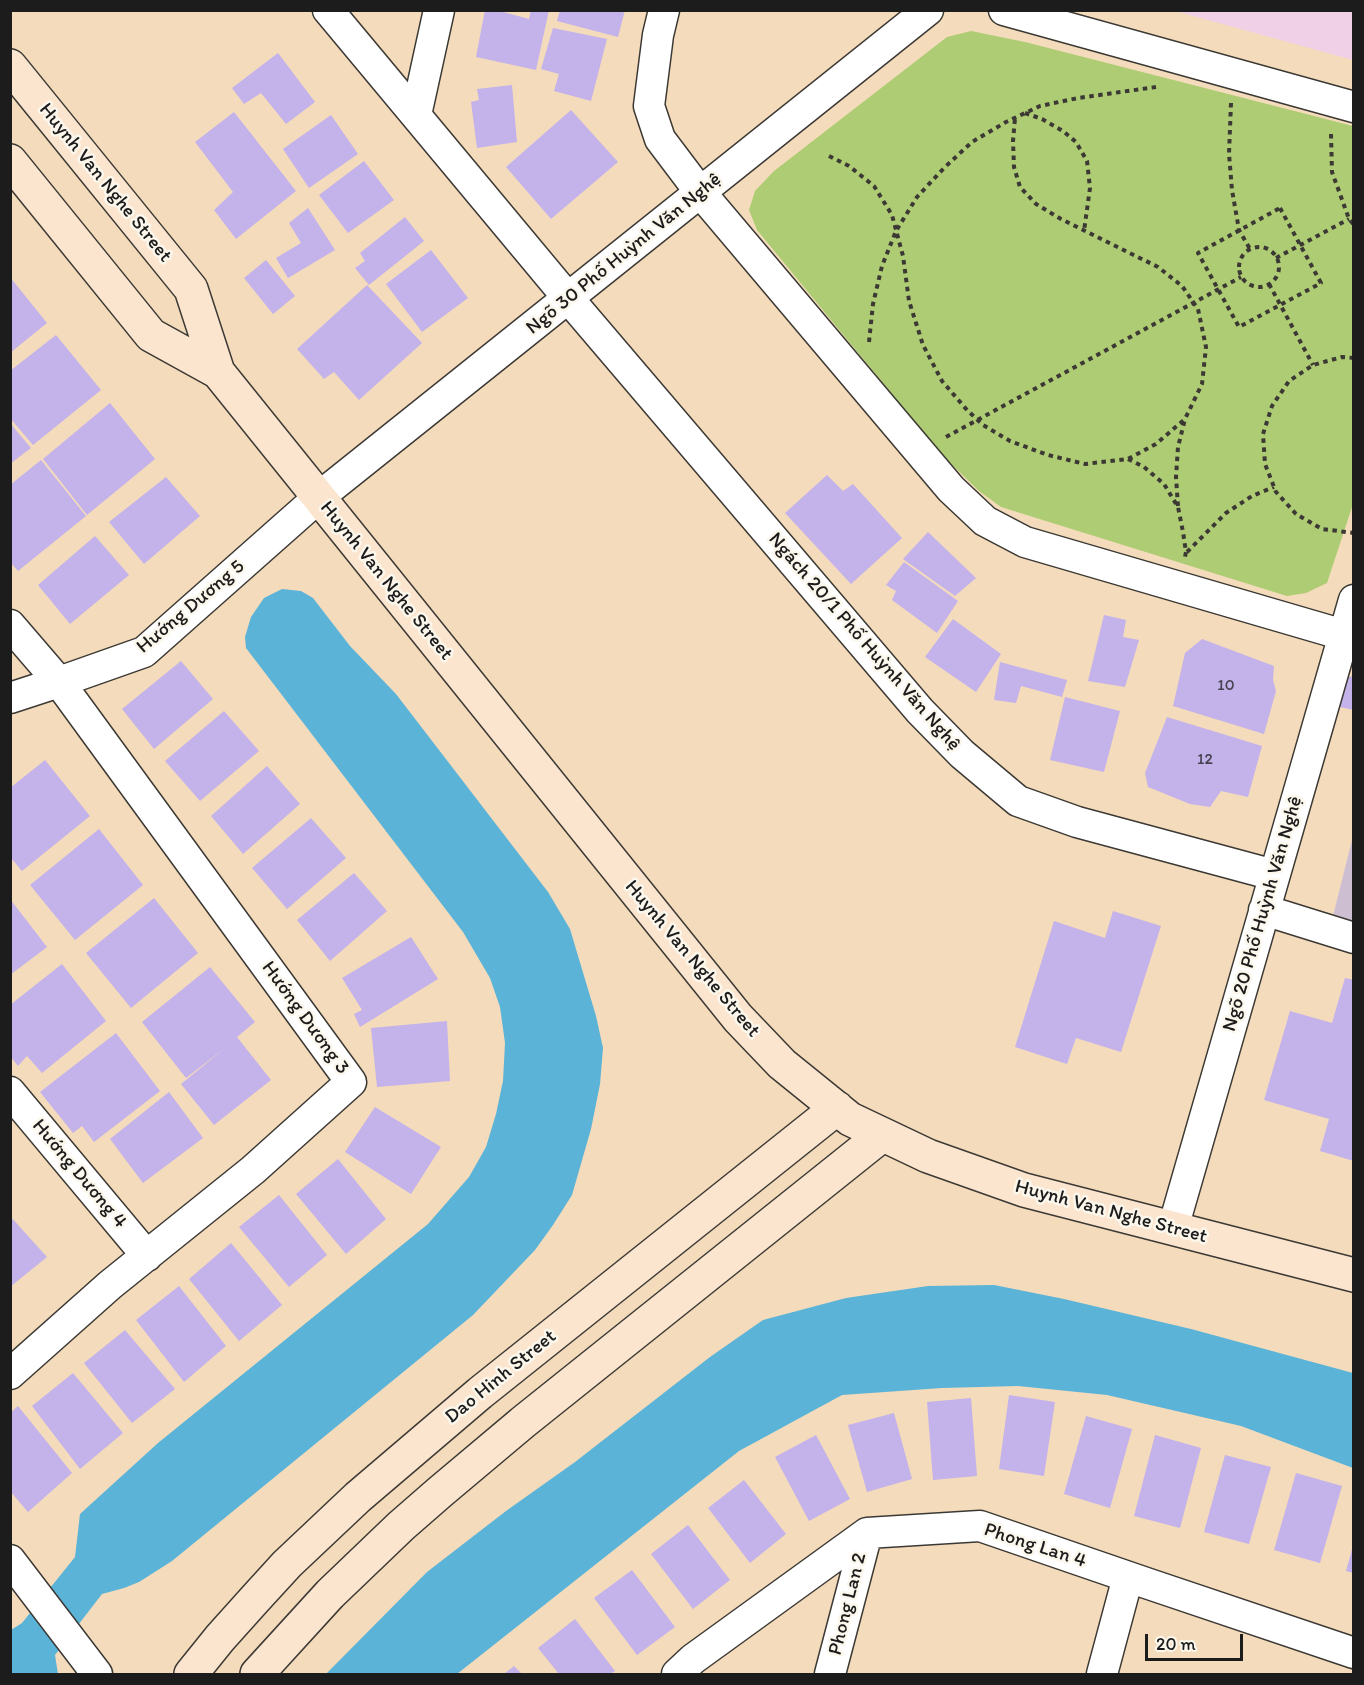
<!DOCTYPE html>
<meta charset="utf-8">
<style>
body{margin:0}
#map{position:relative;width:1364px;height:1685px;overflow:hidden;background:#f3dbbb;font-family:Itim,sans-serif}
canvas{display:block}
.frame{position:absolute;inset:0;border:12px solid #1c1c1c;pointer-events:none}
.scale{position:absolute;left:1145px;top:1634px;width:98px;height:27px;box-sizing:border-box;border:3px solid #1c1c1c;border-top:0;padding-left:8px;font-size:18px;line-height:21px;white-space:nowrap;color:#1c1c1c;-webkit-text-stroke:4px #fbf7ec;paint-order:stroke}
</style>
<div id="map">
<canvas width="1364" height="1685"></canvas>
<div class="frame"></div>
<div class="scale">20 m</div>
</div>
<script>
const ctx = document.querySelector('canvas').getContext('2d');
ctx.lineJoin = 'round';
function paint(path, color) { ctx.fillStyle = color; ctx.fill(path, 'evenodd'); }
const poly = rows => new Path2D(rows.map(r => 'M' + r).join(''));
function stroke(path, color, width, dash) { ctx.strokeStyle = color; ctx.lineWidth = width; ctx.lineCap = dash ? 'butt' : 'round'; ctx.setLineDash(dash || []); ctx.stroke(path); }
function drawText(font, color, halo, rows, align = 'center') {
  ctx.font = font + ' Itim,sans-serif'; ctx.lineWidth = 5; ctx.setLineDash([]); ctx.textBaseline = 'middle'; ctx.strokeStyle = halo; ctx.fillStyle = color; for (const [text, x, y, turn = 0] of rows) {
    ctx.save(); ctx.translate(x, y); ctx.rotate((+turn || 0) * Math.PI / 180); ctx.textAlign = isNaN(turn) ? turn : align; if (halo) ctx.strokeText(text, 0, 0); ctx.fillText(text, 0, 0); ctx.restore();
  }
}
const built = poly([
 [1175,11,1353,11,1353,60]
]);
const industrial = poly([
 [1353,836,1353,926,1332,920]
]);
const green = poly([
 [971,31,1025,42,1353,126,1353,504,1327,583,1306,593,1287,596,1001,507,979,491,942,455,757,230,749,210,755,191,774,171,947,37]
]);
const water = poly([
 [282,589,301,591,313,598,350,646,396,694,548,892,570,929,596,1016,603,1048,600,1084,591,1129,572,1195,553,1225,535,1250,473,1315,172,1561,139,1582,124,1588,102,1594,55,1655,58,1674,11,1674,11,1630,22,1623,75,1557,80,1514,158,1443,428,1224,469,1177,486,1147,496,1114,503,1081,505,1043,500,1007,490,978,463,932,246,648,245,637,251,617,264,598],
 [994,1285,1064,1299,1191,1329,1353,1373,1353,1468,1241,1426,1107,1395,1018,1386,942,1388,842,1395,739,1451,457,1674,326,1674,427,1572,506,1511,575,1462,710,1357,763,1320,846,1298,928,1286]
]);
const building = poly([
 [485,10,496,10,529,19,531,10,549,10,536,70,476,57],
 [560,10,625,10,618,37,557,21],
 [553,28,607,39,591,101,554,91,559,74,541,69],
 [278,53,315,102,286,124,261,93,244,104,232,88],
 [512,85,517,142,477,148,471,102,479,100,477,89],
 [571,110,618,162,551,219,506,167],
 [234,112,296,191,236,239,214,210,233,192,195,142],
 [331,115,358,154,309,188,283,149],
 [364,161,394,200,348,233,319,195],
 [308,208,335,250,288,278,276,258,301,243,289,223],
 [405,217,424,241,369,285,355,268,365,261,360,253],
 [431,250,468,298,422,332,386,284],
 [266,260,295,296,273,314,244,278],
 [10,277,47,323,10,353],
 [367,285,422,343,359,400,334,372,324,379,297,349],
 [56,335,101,390,33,445,10,418,10,371],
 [110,403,155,459,87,515,43,459],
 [10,423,31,448,10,464],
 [41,460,86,516,18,571,10,562,10,485],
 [827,475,843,491,853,484,902,538,851,584,785,513],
 [166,477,200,516,144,564,109,522],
 [928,532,976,578,955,596,903,559],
 [95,536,129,575,70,624,38,585],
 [904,562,958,601,937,633,892,600,896,591,886,585],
 [1104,615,1126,620,1123,637,1139,640,1125,687,1088,681],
 [953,619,1001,654,976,692,925,657],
 [1202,639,1274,666,1273,680,1276,691,1264,734,1173,706,1185,653],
 [181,661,213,699,154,749,122,709],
 [1000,662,1067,680,1062,697,1021,686,1016,703,994,700],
 [1354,676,1354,710,1335,706,1344,678],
 [1065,697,1120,711,1104,772,1050,760],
 [224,711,259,751,200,801,165,761],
 [1167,717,1262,746,1248,797,1221,791,1210,807,1190,804,1148,787,1145,773],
 [45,760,90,816,22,871,10,857,10,788],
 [267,766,300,804,243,854,211,816],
 [311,818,346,858,287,909,252,868],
 [99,829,143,885,75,940,30,885],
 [354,873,387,911,330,961,297,920],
 [154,898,198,953,131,1008,86,953],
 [10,899,47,947,10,975],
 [1113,911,1161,926,1121,1052,1076,1038,1067,1064,1015,1047,1054,921,1105,938],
 [411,937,438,979,360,1027,354,1014,362,1010,342,978],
 [62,964,106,1021,42,1073,27,1056,18,1066,10,1056,10,1005],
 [210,967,255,1022,237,1037,271,1080,214,1125,181,1084,225,1048,186,1078,142,1022],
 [1345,978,1354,980,1354,1161,1320,1151,1329,1119,1264,1100,1290,1011,1332,1023],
 [447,1021,450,1081,377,1087,371,1028],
 [116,1033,160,1091,94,1142,82,1126,73,1133,40,1092],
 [169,1092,203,1138,143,1183,110,1139],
 [375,1107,441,1147,411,1194,345,1152],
 [338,1159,386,1219,346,1254,296,1194],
 [279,1195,327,1255,289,1287,239,1227],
 [10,1216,47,1257,10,1287],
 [231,1243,282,1305,239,1341,189,1279],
 [179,1286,226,1346,184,1382,136,1320],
 [125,1330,175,1389,132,1423,84,1363],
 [73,1373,123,1433,80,1469,32,1406],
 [1009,1395,1055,1402,1044,1476,999,1469],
 [971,1398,977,1476,933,1480,927,1402],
 [18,1406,72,1473,28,1512,10,1491,10,1413],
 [894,1413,912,1479,867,1492,848,1425],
 [1086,1416,1132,1429,1110,1508,1064,1494],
 [816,1435,850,1499,809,1521,775,1457],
 [1155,1435,1201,1448,1180,1528,1134,1516],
 [1225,1455,1271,1467,1249,1544,1204,1532],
 [1296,1473,1342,1486,1320,1563,1274,1550],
 [744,1480,786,1534,750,1563,708,1508],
 [688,1525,730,1580,693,1609,651,1554],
 [1353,1546,1354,1546,1354,1573,1346,1571],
 [632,1570,675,1627,637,1655,594,1598],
 [575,1619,615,1671,610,1674,559,1674,538,1648],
 [514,1666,522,1674,504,1674]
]);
const path = poly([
 [1231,103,1229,154,1232,190,1239,230,1250,249],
 [1025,113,1042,119,1063,131,1076,142,1087,161,1090,188,1084,231],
 [1331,134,1332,172,1349,219,1354,225],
 [829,156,849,166,874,186,892,215,903,256,909,301,923,345,942,381,967,410,983,425,1010,441,1048,455,1085,464,1128,459,1156,444,1185,419,1202,384,1206,347,1198,309,1182,286,1158,267,1061,219,1036,204,1020,187,1014,167,1013,141,1015,118],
 [1280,208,1321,283,1239,327,1198,253,1280,208],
 '1239 267a20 20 0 1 1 40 0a20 20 0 1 1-40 0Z',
 [1276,258,1349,219],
 [1269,284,1313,365],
 [869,342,873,304,882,266,896,231,917,197,944,168,972,142,1006,122,1040,106,1078,98,1156,87],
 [1354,358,1342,357,1313,365,1289,381,1272,406,1263,434,1265,464,1276,492,1296,514,1322,529,1354,533],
 [946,437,1241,277],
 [1128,459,1144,467,1164,484,1178,507,1183,532,1186,552,1185,557],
 [1178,506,1176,477,1178,447,1185,419],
 [1187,552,1226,513,1252,496,1274,487]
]);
const street = poly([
 [328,10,568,298,920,711,962,754,1018,801,1077,822,1274,875],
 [664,10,658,35,649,106,660,139,700,192,951,489,985,521,1025,542,1354,638],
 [1004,10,1354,107],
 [416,115,439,10],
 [10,625,59,682,351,1082,253,1170,110,1285,10,1374],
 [10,698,59,682,144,652,319,497,928,10],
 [1264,910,1354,938],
 [10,1092,147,1256],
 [1173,1228,1354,600],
 [10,1560,97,1674],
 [677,1674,693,1659,867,1533,980,1526,1149,1584,1354,1653],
 [830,1674,867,1533],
 [1102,1674,1128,1577]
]);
const secondary = poly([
 [10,66,191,289,218,372],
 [10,161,151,335,218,372,738,1018,782,1064,850,1119,928,1156,1024,1190,1354,1275],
 [191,1674,220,1638,255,1599,287,1564,358,1497,480,1393,837,1108],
 [257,1674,330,1594,401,1526,440,1492,522,1423,882,1135]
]);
const numberNames = [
 ["10",1226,686],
 ["12",1205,760]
];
const streetNames = [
 ["Huynh Van Nghe Street",105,183,51],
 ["Ngõ 30 Phố Huỳnh Văn Nghệ",624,254,-39],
 ["Huynh Van Nghe Street",386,581,51],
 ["Hướng Dương 5",191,607,-40],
 ["Ngách 20/1 Phố Huỳnh Văn Nghệ",864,642,49],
 ["Ngõ 20 Phố Huỳnh Văn Nghệ",1263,914,-74],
 ["Huynh Van Nghe Street",692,959,50],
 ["Hướng Dương 3",305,1018,54],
 ["Hướng Dương 4",79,1174,50],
 ["Huynh Van Nghe Street",1111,1212,15],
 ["Dao Hinh Street",501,1377,-39],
 ["Phong Lan 4",1035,1546,18],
 ["Phong Lan 2",848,1604,-76]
];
paint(built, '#efd0e6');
paint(industrial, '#cdbed2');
paint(green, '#aecc73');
paint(water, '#5bb3d8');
paint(building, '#c4b2eb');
stroke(street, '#3c3934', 33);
stroke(secondary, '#3c3934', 36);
stroke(path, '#3c3934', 4, [4.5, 4.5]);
stroke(street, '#fff', 30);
stroke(secondary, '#fce5cf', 33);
drawText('16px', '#464250', null, numberNames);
drawText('20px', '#1c1c1c', '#fbf7ec', streetNames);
</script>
